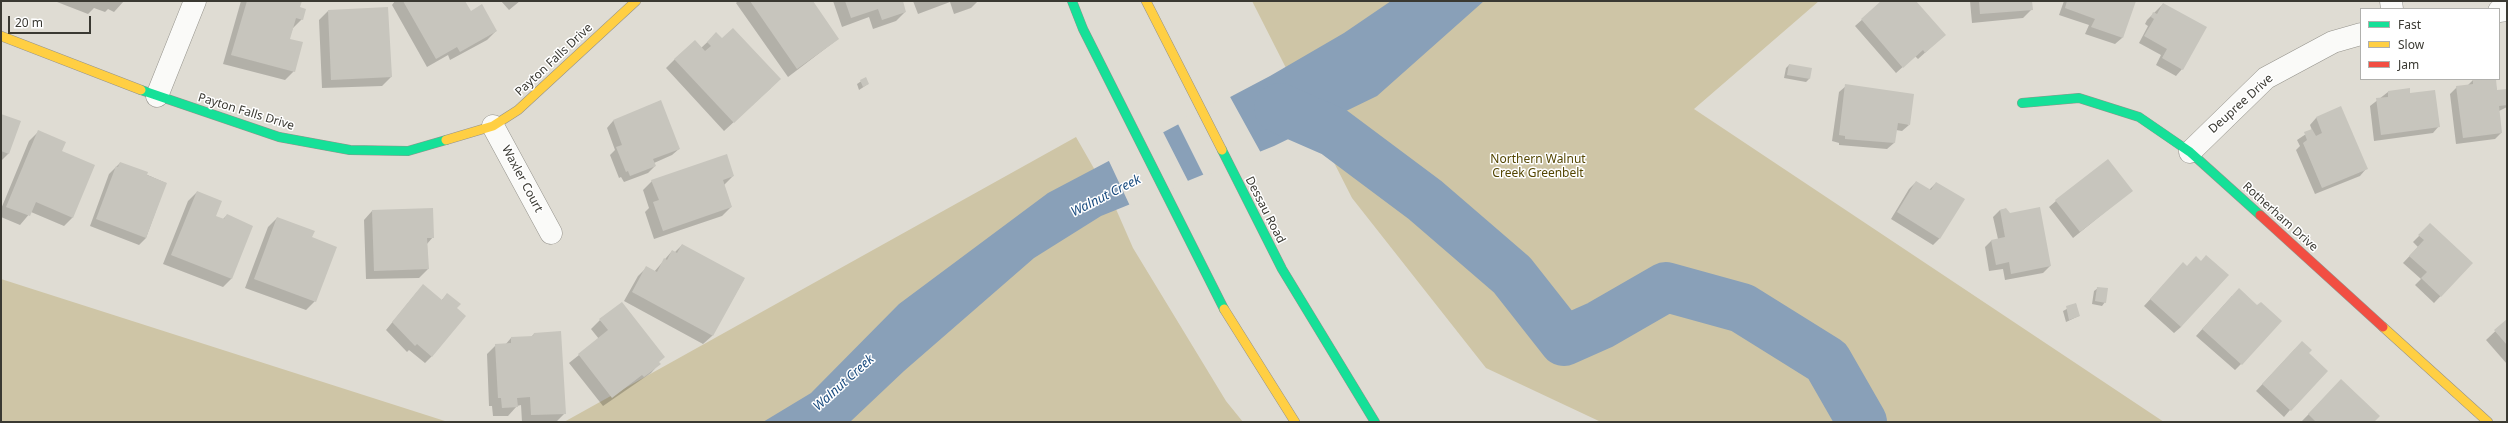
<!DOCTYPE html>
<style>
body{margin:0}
#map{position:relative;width:2508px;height:423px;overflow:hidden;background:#dfdcd3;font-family:"Noto Sans",sans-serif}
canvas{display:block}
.frame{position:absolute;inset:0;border:2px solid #3a3932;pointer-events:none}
.legend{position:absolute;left:2360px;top:8px;width:140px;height:72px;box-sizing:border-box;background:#fff;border:1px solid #b0b0ad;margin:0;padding:5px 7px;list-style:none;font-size:12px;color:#3a3932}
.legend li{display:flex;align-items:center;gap:8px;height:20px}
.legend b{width:20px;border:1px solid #b0b0ad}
.scale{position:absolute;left:8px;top:16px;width:83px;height:18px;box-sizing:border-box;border:2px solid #3a3932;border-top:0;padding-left:5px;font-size:12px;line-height:14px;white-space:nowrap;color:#3a3932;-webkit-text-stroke:3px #fff;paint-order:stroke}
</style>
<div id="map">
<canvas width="2508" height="423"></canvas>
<div class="frame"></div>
<ul class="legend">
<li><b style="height:5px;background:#16e098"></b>Fast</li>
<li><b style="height:5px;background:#ffcf43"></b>Slow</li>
<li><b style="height:5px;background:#f24e42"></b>Jam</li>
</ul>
<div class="scale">20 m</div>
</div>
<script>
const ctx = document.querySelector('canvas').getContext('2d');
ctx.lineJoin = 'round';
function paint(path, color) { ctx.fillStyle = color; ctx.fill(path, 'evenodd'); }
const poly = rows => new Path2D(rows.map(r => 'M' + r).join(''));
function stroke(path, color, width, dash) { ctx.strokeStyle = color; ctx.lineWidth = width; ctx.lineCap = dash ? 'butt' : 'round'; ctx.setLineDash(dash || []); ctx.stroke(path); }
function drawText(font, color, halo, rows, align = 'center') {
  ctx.font = font + ' "Noto Sans",sans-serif'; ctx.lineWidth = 3; ctx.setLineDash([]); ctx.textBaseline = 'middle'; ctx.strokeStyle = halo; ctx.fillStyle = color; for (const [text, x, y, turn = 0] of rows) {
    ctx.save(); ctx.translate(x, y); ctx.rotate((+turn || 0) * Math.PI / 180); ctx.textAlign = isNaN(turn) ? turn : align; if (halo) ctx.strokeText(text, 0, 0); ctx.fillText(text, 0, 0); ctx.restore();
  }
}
const green = poly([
 [1252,1,1819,1,1694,109,2164,422,1601,422,1486,368,1352,198],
 [1076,137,1112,200,1133,248,1226,401,1243,422,564,422],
 [1,279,448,422,1,422]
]);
const water = poly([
 [1391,1,1484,1,1377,96,1274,146,1101,216,1034,258,904,371,850,422,763,422,811,393,899,304,1048,193,1270,76,1344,33]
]);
const pier = poly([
 [1229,95,1261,153,1204,176,1177,122],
 [1162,130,1189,183,1130,206,1108,159]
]);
const shadow = poly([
 [124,1,114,12,108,9,105,12,94,8,88,14,57,2],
 [241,1,300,1,298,8,302,19,293,28,289,39,294,71,285,80,223,64],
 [395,1,464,1,470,12,496,31,487,40,450,60,448,55,427,67,392,5],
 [501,1,520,1,509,10],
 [738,1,811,1,838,39,788,77,736,3],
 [833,1,902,1,905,12,896,21,873,29,869,17,842,27],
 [913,1,978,1,971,8,954,14,950,2,918,14],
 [1883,1,1915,1,1938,41,1918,59,1915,56,1896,73,1855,26],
 [1970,1,2031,1,2032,9,2023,18,1972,23],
 [2064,1,2135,1,2122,38,2115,44,2085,34,2089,25,2059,15],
 [2163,4,2182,69,2176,76,2156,65,2161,55,2139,43,2148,26,2145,24,2147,20],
 [328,11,391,77,382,86,322,88,319,20],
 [716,34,771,88,724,131,666,68,675,59,701,48],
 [1789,65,1811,69,1809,79,1806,82,1784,78,1786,68],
 [866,78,868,84,859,90,857,84],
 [2495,79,2497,92,2507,90,2507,107,2499,111,2501,133,2495,139,2456,144,2450,94,2457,87,2467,86,2473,80],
 [1846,86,1909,125,1902,131,1896,130,1894,143,1887,149,1839,145,1839,143,1832,141,1839,92],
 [2388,92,2410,95,2439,126,2433,133,2374,141,2370,106],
 [660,101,679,149,672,155,654,163,655,166,648,173,624,182,621,177,619,178,610,155,615,150,607,128,613,121],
 [2340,108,2366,169,2360,176,2315,194,2296,150,2300,146,2297,140,2312,130,2310,125,2316,118],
 [1,116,9,153,1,161],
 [38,132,61,152,73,217,64,226,31,212,20,225,1,217,1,209,29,141],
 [120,163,166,183,146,238,139,245,90,226,109,174],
 [733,176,724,185,731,207,722,216,654,239,645,212,649,208,643,190,652,181],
 [1916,182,1929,190,1936,183,1963,199,1939,239,1933,245,1891,219,1909,189],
 [2131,191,2073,238,2049,207,2056,201],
 [197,192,215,217,222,220,227,215,232,278,223,287,163,264,188,201],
 [2005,209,2050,266,2043,273,2005,280,2003,269,1989,271,1985,247,1991,241,1998,239,1993,217,2000,210],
 [372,211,433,237,427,244,428,269,419,278,366,279,364,220],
 [277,218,311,238,315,301,306,310,245,288,268,227],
 [2430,225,2472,263,2434,303,2415,285,2421,279,2403,263,2418,247,2413,242],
 [682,245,744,279,712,336,703,344,624,301,638,276,647,267,654,272,672,251,675,252],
 [2201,262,2181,327,2174,333,2144,306,2177,270],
 [2098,288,2105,302,2102,306,2092,304,2094,291],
 [417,292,441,301,447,294,456,308,432,356,425,363,409,350,407,352,386,330],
 [2232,296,2241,364,2235,370,2196,336],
 [2076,304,2079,316,2066,322,2063,311],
 [600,320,659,364,651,373,603,406,569,363,599,339,591,329],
 [2507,320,2507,364,2486,340],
 [534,334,565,413,556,422,522,422,521,405,517,406,508,416,493,416,492,406,489,406,487,354,496,345,505,345,511,338,530,338],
 [2295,349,2308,353,2290,410,2284,417,2256,391],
 [2341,381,2372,422,2303,422,2302,421]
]);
const river = poly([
 [1279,108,1334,132,1425,200,1512,275,1564,341,1600,325,1666,287,1742,308,1827,361,1862,422]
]);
const building = poly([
 [247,1,302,1,300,7,306,9,303,20,296,18,290,39,303,42,295,72,231,55],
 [403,1,465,1,471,11,482,4,497,31,460,52,457,47,436,59],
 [750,1,813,1,839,39,797,69],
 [845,1,903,1,906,12,882,20,878,9,851,18],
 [1881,1,1916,1,1946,35,1925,53,1923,50,1903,68,1861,19],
 [1979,1,2032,1,2033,10,1980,14],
 [2067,1,2136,1,2123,38,2091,27,2095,19,2065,8],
 [2163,3,2207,27,2183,70,2162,58,2167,49,2144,36,2154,19,2151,17,2153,12,2157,14],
 [388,7,392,77,331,80,328,10],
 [733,28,781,79,734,123,674,59,695,40,705,51,711,46,707,42,716,32,722,38],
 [1789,64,1812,68,1810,79,1787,75],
 [866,77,869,84,863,87,860,80],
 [2473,79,2496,79,2497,90,2507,89,2507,105,2499,106,2502,133,2463,138,2456,86,2473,84],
 [1845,84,1914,94,1910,125,1898,123,1895,143,1845,139,1845,136,1839,135],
 [2410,88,2410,93,2435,90,2440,127,2381,135,2376,98,2388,97,2388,91],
 [661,100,680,149,653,159,656,166,630,176,628,171,626,172,616,147,622,145,613,120],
 [2341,106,2368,169,2322,188,2303,143,2307,140,2304,132,2312,129,2316,136,2322,133,2316,117],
 [1,114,21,121,9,154,1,151],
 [38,130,66,142,62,151,95,165,73,218,36,202,30,216,6,207],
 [727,154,734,176,723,180,732,207,663,231,653,202,659,200,651,180],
 [2108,159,2133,191,2080,232,2055,200],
 [120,162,148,172,147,175,167,183,146,238,96,219,116,166,118,167],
 [1916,181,1931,190,1936,182,1965,199,1940,239,1897,212],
 [197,191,222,201,216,216,224,219,227,214,253,226,232,279,171,255],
 [2040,207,2051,266,2011,274,2009,262,1996,265,1991,240,2005,237,2000,210,2006,208,2010,213],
 [433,208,434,238,427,238,429,269,374,271,372,210],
 [277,217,315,231,312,237,337,247,316,302,254,279],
 [2430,223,2473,263,2441,297,2421,278,2427,272,2409,256,2424,240,2418,235],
 [682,244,745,278,713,336,632,292,646,266,657,272,664,258,667,260,672,250,677,253],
 [2206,255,2229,275,2181,327,2150,299,2183,262,2187,266,2196,256,2201,261],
 [423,284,442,300,447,293,461,304,457,308,466,316,432,357,417,344,415,346,392,322],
 [2097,287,2108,288,2106,303,2095,301],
 [2239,288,2257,305,2261,302,2282,321,2242,365,2202,329],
 [622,302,665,357,659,362,661,364,644,377,642,375,612,398,578,354,608,330,599,319],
 [2076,303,2080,316,2069,320,2066,306],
 [2507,319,2507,345,2494,330],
 [561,331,566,414,531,415,530,397,517,398,518,407,502,408,501,398,498,398,495,344,511,343,511,337,533,336,534,333],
 [2302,341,2312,350,2309,353,2328,371,2291,411,2262,384],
 [2341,379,2380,416,2374,422,2316,422,2308,414]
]);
const street = poly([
 [2391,1,2392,9],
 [2499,11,2507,10],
 [157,96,195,1],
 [493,126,551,233],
 [2190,152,2266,78,2333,42,2361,34]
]);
const fast = poly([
 [1072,1,1083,29,1224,309],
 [141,90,279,137,350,150,408,151,446,140],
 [2022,103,2079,98,2139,117,2190,152,2260,215],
 [1222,150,1282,269,1375,422]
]);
const slow = poly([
 [1146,1,1222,150],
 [1,36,141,90],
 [446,140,493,126,518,110,636,1],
 [1224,309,1295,422],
 [2383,327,2488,422]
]);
const jam = poly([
 [2260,215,2383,327]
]);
const streetNames = [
 ["Payton Falls Drive",554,60,-43],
 ["Deupree Drive",2241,104,-42],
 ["Payton Falls Drive",246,112,17],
 ["Waxler Court",522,179,62],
 ["Dessau Road",1265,210,63],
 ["Rotherham Drive",2280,217,42]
];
const parkNames = [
 ["Northern Walnut",1538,160],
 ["Creek Greenbelt",1538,174]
];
const waterNames = [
 ["Walnut Creek",1106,196,-27],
 ["Walnut Creek",844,383,-42]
];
paint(green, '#cec5a6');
paint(water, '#89a0b8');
paint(pier, '#dfdcd3');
paint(shadow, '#0003');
stroke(river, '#89a0b8', 50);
paint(building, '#c7c5bd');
stroke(street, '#94928b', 23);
stroke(fast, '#94928b', 10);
stroke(slow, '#94928b', 10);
stroke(jam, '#94928b', 10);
stroke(street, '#fafaf8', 22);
stroke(fast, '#16e098', 9);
stroke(slow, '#ffcf43', 9);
stroke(jam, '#f24e42', 9);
drawText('12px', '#3a3932', '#fff', streetNames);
drawText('12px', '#534500', '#fff', parkNames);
drawText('italic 13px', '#1b4d80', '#fff', waterNames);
</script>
